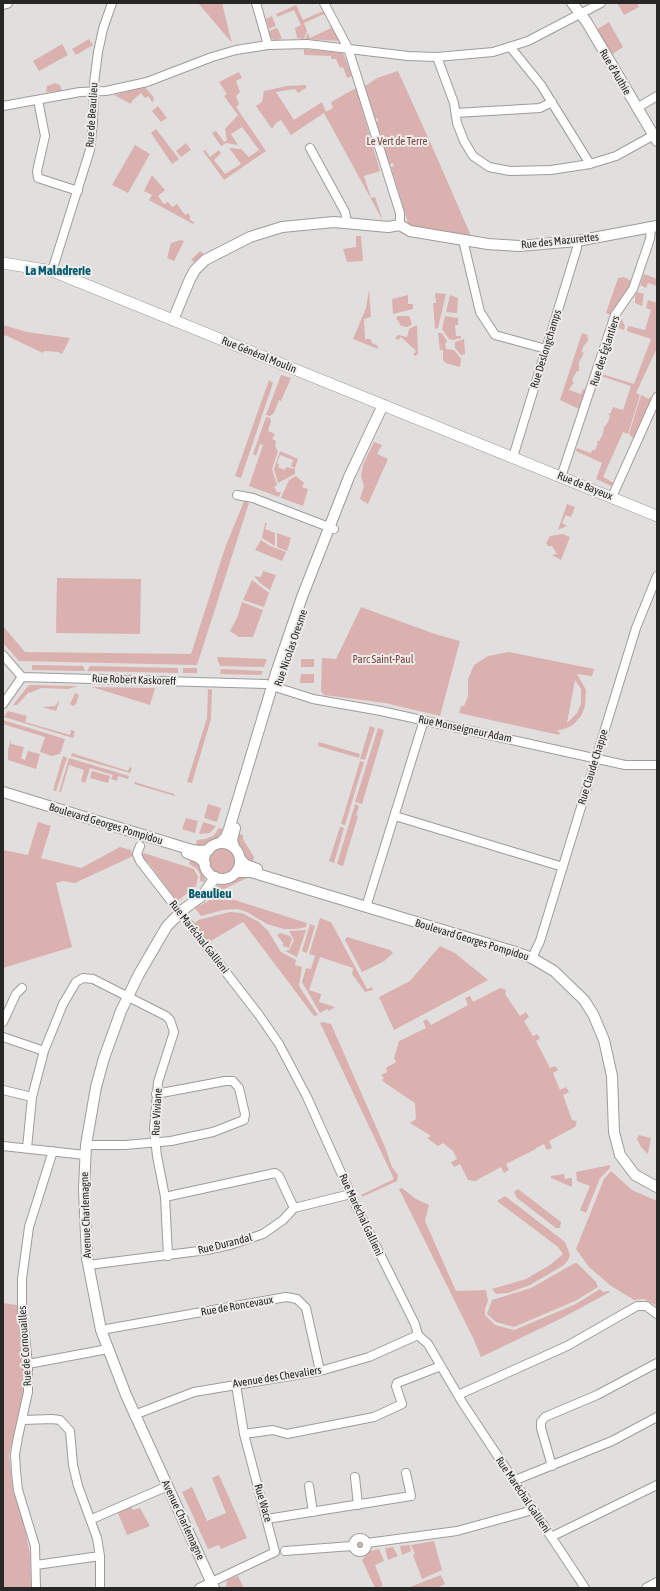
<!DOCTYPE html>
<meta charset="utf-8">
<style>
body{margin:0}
#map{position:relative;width:660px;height:1591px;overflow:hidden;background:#e1dfdd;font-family:"Asap Condensed",sans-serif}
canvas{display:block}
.frame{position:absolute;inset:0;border:4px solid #272726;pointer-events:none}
</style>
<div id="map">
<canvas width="660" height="1591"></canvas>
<div class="frame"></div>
</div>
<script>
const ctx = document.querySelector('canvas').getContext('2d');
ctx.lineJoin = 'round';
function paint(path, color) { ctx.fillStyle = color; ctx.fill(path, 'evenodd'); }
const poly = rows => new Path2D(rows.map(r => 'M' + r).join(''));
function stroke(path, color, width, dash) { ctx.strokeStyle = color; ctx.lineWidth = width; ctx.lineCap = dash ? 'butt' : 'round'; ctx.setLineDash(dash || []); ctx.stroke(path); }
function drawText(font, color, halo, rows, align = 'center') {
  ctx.font = font + ' "Asap Condensed",sans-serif'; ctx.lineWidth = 4; ctx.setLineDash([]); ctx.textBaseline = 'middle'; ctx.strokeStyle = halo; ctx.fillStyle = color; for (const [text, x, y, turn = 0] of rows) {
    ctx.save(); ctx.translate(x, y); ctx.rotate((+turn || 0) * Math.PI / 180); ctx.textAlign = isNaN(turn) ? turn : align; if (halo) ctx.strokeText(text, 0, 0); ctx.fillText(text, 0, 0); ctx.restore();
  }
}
const green = poly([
 [198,3,222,3,232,43],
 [617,3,637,3,639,7,624,15],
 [296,5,303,20,323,11,322,7,328,18,324,14,304,23,307,31,304,39,297,38,295,28,301,25,294,10,277,17,276,14],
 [272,16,276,26,269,29,266,19],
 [609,22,623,47,611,55,596,30],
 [329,23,330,23,340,41,305,39,308,33,310,38,331,28],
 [276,28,278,29,282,39,274,40,271,38,269,31],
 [89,39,93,45,76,55,72,49],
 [62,44,68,55,39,71,33,61],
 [304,49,343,53,352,76,347,78,343,67,340,68,336,59,331,59,331,56,304,55],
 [398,71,435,153,471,236,412,226,408,223,391,167,394,166,393,163,388,165,374,122,378,121,377,118,375,119,365,86,377,78],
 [239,72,242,78,236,81,240,92,236,96,239,104,236,107,266,151,224,180,203,151,205,150,210,157,219,150,221,153,214,160,225,174,241,164,229,148,241,149,249,157,259,150,242,127,231,134,238,145,226,143,221,146,212,133,216,131,224,142,227,140,225,129,238,115,224,96,227,94,219,82],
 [55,83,60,85,62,91,46,92,47,86],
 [306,85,306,88,298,93,295,89,276,92,294,120,322,102,326,112,333,108,331,103,333,101,356,88,380,171,364,176,371,198,375,197,383,221,324,113,291,135,281,120,276,123,272,129,256,106,262,102,264,91,287,86],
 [145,87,154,98,153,103,148,96,145,98,141,93,132,101,131,104,114,95],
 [158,106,167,118,161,122,152,111],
 [156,129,179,159,172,164,151,133],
 [186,143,191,150,181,157,176,151],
 [135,145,150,154,128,193,112,185],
 [152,175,165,190,158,196,164,204,168,202,172,207,177,204,185,215,188,213,190,216,190,220,194,222,193,224,149,200,152,195,144,191],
 [356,236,361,236,363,261,347,262,343,249,356,247],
 [181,240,184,241,174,261,167,258,171,243],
 [200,251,204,254,195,262,191,260],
 [644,274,657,279,657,286,648,283,646,288,640,285],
 [624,277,631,281,629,287,611,315,606,313,618,278],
 [369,290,371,317,364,319,365,339,370,339,373,344,377,345,378,349,353,339,366,308],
 [637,292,644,294,642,306,635,303,635,296],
 [435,293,446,294,438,328,435,329,433,303,436,303],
 [408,295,408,304,413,304,413,309,393,314,392,299],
 [450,295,458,298,457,313,446,312],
 [648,300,657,303,657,348,636,393,640,395,628,434,623,432,603,477,614,483,611,486,596,479,602,463,576,451,577,448,591,453,592,450,595,450,598,443,596,442,599,441,602,436,604,429,602,427,604,428,608,422,610,416,608,413,610,414,613,407,623,410,631,386,601,376,602,374,634,384,651,339,627,331,628,326,645,330,651,310,646,308],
 [398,316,409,316,412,324,408,327,401,326,396,318],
 [445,316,458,318,458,325,455,325,456,336,461,336,461,338,453,340,449,339,442,329],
 [620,316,625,326,624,330,616,327],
 [3,325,27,332,70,338,62,354,58,352,44,351,43,353,5,335,3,339],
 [417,325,418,354,415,356,413,355,416,351,401,337,398,340,395,338,398,335,407,337,409,329],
 [438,333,442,333,447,341,445,344,446,349,454,350,461,359,460,367,446,363,443,360,443,350,440,350],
 [582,333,588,335,587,338,589,339,583,347,582,352,584,353,579,362,579,371,577,371,574,376,572,381,574,382,569,390,581,394,583,389,586,390,579,409,560,400],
 [464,339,465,354,461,355,455,348,455,342],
 [281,375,291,378,281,401,279,400,274,413,270,416,266,415],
 [269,380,273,383,241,478,235,476],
 [641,395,649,399,650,397,652,398,634,439,629,434],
 [266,417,270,418,271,421,268,431,275,434,272,439,276,441,275,446,278,451,272,469,277,485,274,487,277,492,281,492,279,497,249,486,263,445,260,444,256,456,253,454],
 [374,442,382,445,377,454,388,459,368,504,360,499,364,486,361,476,363,465],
 [280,451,298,459,295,468,291,466,293,460,280,455,277,463,279,464,278,467,285,470,286,467,295,469,295,474,278,483,274,469],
 [296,476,304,483,302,487,308,489,303,506,281,498,289,480],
 [244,501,249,503,197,665,19,661,3,643,3,626,25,652,191,654,225,548],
 [567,504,575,507,571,517,566,515,562,523,567,526,558,530],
 [265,523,267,523,265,529,275,533,275,546,262,538],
 [277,533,291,538,287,551,277,547],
 [563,534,570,537,561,560,552,555,557,554,552,546,548,546,546,543,550,536],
 [261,540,270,546,286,552,282,561,255,550],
 [263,571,276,575,270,590,260,583,254,576,261,577],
 [57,578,141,579,140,634,56,633],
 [252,580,269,593,264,607,243,600],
 [242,602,263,610,253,637,239,637,230,631,237,618],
 [361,607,435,634,460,641,440,716,385,703,324,695,321,691,322,658,336,659],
 [509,652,594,669,592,676,577,674,586,690,585,706,581,716,574,724,567,728,556,731,560,732,559,735,459,713,461,706,464,706,468,696,468,679,474,665,488,656],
 [575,680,581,689,581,704,577,713,567,723],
 [217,658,218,657,267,659,264,667,220,666],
 [301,659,314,659,314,667,301,667],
 [32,665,83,666,85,671,32,670],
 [90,666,178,668,178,673,87,671],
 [183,668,197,668,197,673,183,673],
 [221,669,263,671,263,672,261,675,220,674],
 [301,674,314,674,314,683,300,683],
 [28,686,30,685,78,686,68,689,41,688,30,693,29,692,17,705,13,705],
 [92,687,155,688,150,705],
 [208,689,212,690,211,719,192,783,187,782,207,718],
 [75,693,79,695,76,704,73,706,70,704],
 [60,700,56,711,42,707,55,706],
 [8,711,27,716,25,722,70,735,71,730,75,731,73,738,4,717],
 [3,720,65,739,60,754,52,756,40,752,45,737,3,724],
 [370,726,375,728,365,760,360,759],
 [378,728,384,730,362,804,355,802],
 [11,739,11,744,24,747,21,758,25,760,28,751,40,754,36,769,8,760,8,750],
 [319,742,360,754,359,758,318,746],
 [72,753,128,771,130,767,132,768,130,773,71,756],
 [63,756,67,758,56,791,53,790],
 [69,758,129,776,128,779,118,776,117,781,111,779,113,775,90,768,85,783,81,781,84,770,69,765,61,792,59,792],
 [360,761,364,762,345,825,341,824],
 [92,771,110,776,108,783,90,778],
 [135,782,174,794,175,796,134,784],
 [208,804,221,808,217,822,204,818],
 [355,804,359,806,356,815,358,816,343,866,337,864],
 [186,818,198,821,195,833,182,829],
 [38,822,51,826,41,858,81,868,120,847,131,850,133,856,75,883,63,881,56,883,72,947,3,968,3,850,28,855],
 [203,822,216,826,210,833,199,834],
 [340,827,344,828,334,863,329,861],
 [219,828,227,830,219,838,210,841,201,847,195,848,197,840,205,839,213,836],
 [235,832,243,835,243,839,254,857,252,866,246,858,243,849,236,842],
 '209 861a13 13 0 1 1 26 0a13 13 0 1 1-26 0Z',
 [144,853,194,869,198,877,196,886,179,900,176,900,148,862,145,861,141,855],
 [191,858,198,862,205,879,204,882,200,881,200,874,197,869,189,864],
 [249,874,247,878,220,891,215,888,218,885,230,884,241,876],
 [219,895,307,923,306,927,296,929,284,929,267,924,247,912,237,909,223,910,201,916,195,908],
 [230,912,242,913,259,922,268,931,281,952,296,960,295,965,302,967,299,986,318,1015,314,1016,243,922,209,942,194,924,198,920],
 [320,918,331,922,367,989,372,987,373,990,365,992,352,974,353,968,320,957,309,990,321,994,319,1002,335,1007,329,1011,327,1009,320,1013,302,982,306,968,311,969,315,956,309,954],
 [310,924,315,926,307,953,302,951],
 [306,930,297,957,285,951,289,950,294,940,289,931],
 [280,933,290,936,292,939,289,948,283,946,283,943,277,935],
 [347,937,390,950,393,953,383,962,362,972,345,940],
 [440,946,455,953,488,980,394,1030,379,997,410,981],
 [500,988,506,990,505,994,520,1016,526,1012,529,1017,524,1021,533,1036,537,1034,540,1038,536,1041,550,1068,555,1066,558,1070,553,1073,560,1090,566,1087,569,1092,563,1095,572,1120,577,1121,575,1127,549,1141,552,1148,547,1150,544,1144,536,1148,536,1149,506,1164,509,1170,504,1173,501,1167,475,1181,468,1180,460,1164,454,1167,451,1162,457,1159,453,1151,443,1143,438,1146,427,1138,431,1136,410,1123,416,1119,415,1103,385,1083,382,1080,384,1078,381,1075,387,1072,386,1068,396,1062,394,1058,399,1041,426,1028,423,1021,427,1019,431,1025,468,1005,465,998,470,996,473,1002],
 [323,1022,331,1024,385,1147,392,1167,398,1175,397,1181,362,1197,361,1195,394,1179,320,1023],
 [639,1135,651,1138,648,1154,641,1147,637,1139],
 [610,1165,610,1168,600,1178,586,1213,580,1210,590,1186,577,1181,576,1172],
 [611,1171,632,1190,657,1201,657,1306,644,1299,634,1300,611,1286,589,1267,576,1249,604,1179],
 [564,1174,565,1179,572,1178,572,1187,551,1178,551,1176],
 [402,1188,416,1199,429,1205,425,1221,456,1291,486,1290,488,1301,485,1309,485,1315,495,1325,514,1330,576,1304,600,1289,603,1292,608,1291,610,1292,560,1319,481,1357,474,1340,399,1189],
 [518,1189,561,1222,560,1228,556,1228,517,1198,514,1192],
 [505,1196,565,1242,570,1255,568,1260,564,1265,530,1285,508,1293,496,1294,492,1289,526,1279,550,1265,563,1254,558,1247,497,1201],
 [575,1263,577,1263,596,1282,598,1287,575,1301,514,1327,496,1322,487,1314,492,1300,531,1288],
 [3,1303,17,1305,24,1366,24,1390,9,1455,13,1491,24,1524,30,1554,31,1588,3,1588],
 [219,1475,247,1538,221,1549,219,1545,208,1549,182,1492,192,1487,207,1521,226,1513,212,1478],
 [131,1506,133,1510,140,1508,150,1526,127,1535,117,1511],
 '355 1545a5 5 0 1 1 10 0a5 5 0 1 1-10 0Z',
 [434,1541,442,1570,422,1579,413,1555,415,1554,411,1545],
 [410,1545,411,1551,402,1555,400,1546],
 [393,1547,398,1556,388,1560,385,1548],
 [379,1549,384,1561,375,1565,383,1586,375,1588,362,1560,370,1551],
 [441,1575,445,1584,443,1585,436,1588,407,1588],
 [238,1576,244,1588,226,1588,227,1580]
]);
const minor = poly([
 [256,3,268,45],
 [324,3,348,48,400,213,400,225],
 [511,48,541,85,590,164],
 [437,57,454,103,457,123,464,141,473,156,489,167,510,171,551,170,590,164,616,156,654,135],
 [38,100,45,136,37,171,38,178,78,191],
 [3,106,80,92,106,91,147,82,212,57,236,50,268,45,307,44,408,56,437,57,493,52,528,41,601,3],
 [637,108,657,96],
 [456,113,540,108,552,102],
 [310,148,345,212,347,222],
 [463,240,480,312,495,335,546,349],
 [52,271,90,150,93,122,94,83,98,52,103,29,112,3],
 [513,457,577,248,577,241],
 [561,477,615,315,633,289,650,239,651,227],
 [237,495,253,498,334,529],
 [612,497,657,397],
 [3,655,22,677,266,684,313,699,381,711,625,765,657,765],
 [3,704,22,677],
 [395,816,563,867],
 [140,846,137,854,140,861,259,1015,279,1044,307,1097,355,1204,415,1324,418,1335,428,1344,462,1402,585,1588],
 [366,907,424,720],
 [532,958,540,941,636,628,657,576],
 [3,1022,16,994,22,988],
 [3,1037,44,1051],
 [3,1090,32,1097],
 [86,1145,125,1145,171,1141,213,1132,244,1120,245,1114,239,1088,233,1081,225,1081,156,1094],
 [3,1146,85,1155],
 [27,1148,32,1097,44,1051,63,1004,76,982,83,978,93,979,166,1016,170,1020,174,1032,158,1082,154,1129,157,1156,165,1197,168,1256],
 [165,1197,275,1173,279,1176,294,1208],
 [88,1265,207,1250,230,1245,263,1234,283,1220,294,1208,351,1194],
 [101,1330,286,1297,292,1298,297,1299,306,1308,320,1371],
 [28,1364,108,1349],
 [458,1395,567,1346,637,1306,646,1306,657,1314],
 [134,1415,194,1392,320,1371,369,1357,418,1335],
 [23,1420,52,1419,60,1420,70,1431,73,1465,78,1486,97,1538,100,1556,100,1588],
 [244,1434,273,1430,287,1434,374,1417,402,1404,396,1386,397,1383,441,1366],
 [552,1466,541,1428,541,1422,545,1417,597,1395,657,1363],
 [355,1477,358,1505],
 [513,1481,612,1441,657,1417],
 [309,1486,313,1512],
 [92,1519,168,1486],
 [267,1519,411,1496,406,1473],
 [551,1537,657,1485],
 '353 1545a7 7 0 1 1 14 0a7 7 0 1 1-14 0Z',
 [367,1543,457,1531,533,1510],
 [285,1551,352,1546],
 [36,1565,100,1556],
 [36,1588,35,1546,18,1490,16,1472,15,1454,18,1437,28,1392,28,1364,22,1308,22,1279,29,1227,53,1151],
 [199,1588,275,1552,244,1434,236,1385],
 [646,1588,657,1582]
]);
const tertiary = poly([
 [572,3,586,21,657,141],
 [3,4,7,3],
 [173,320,190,279,195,270,205,260,250,237,282,227,334,222,388,227,400,225,410,231,488,244,519,246,577,241,657,226],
 [3,792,192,850,200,851,209,850],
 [220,843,226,837,229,829,277,670,302,597,349,477,383,405],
 '204 861a18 18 0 1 1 36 0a18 18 0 1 1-36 0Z',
 [234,847,232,840,235,828],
 [187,853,199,858,205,863],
 [240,859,246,865,257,869],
 [237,872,251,872,512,951,532,958,554,971,584,1000,593,1014,604,1040,612,1076,614,1132,620,1155,635,1175,657,1187],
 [214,1588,126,1395,101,1330,87,1258,84,1189,86,1145,96,1087,104,1058,121,1011,139,974,167,926,184,909,203,895,215,877]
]);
const secondary = poly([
 [3,263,52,271,657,516]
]);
const streetNames = [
 ["Rue d'Authie",615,72,59],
 ["Rue de Beaulieu",92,115,-86],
 ["Rue des Mazurettes",560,241,-6],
 ["Rue Deslongchamps",546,349,-73],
 ["Rue des Églantiers",605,351,-72],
 ["Rue Général Moulin",259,355,22],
 ["Rue de Bayeux",585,486,22],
 ["Rue Nicolas Oresme",291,648,-71],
 ["Rue Robert Kaskoreff",134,680,2],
 ["Rue Monseigneur Adam",465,729,12],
 ["Rue Claude Chappe",593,767,-73],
 ["Boulevard Georges Pompidou",106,824,17],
 ["Rue Maréchal Gallieni",199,937,52],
 ["Boulevard Georges Pompidou",472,940,17],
 ["Rue Viviane",157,1112,-87],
 ["Avenue Charlemagne",86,1215,-92],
 ["Rue Maréchal Gallieni",361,1215,65],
 ["Rue Durandal",225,1244,-14],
 ["Rue de Roncevaux",237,1306,-10],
 ["Rue de Cornouailles",25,1346,-94],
 ["Avenue des Chevaliers",277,1377,-9],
 ["Rue Maréchal Gallieni",523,1495,56],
 ["Rue Wace",263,1503,74],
 ["Avenue Charlemagne",183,1520,65]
];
const parkNames = [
 ["Le Vert de Terre",397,142],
 ["Parc Saint-Paul",383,660]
];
const quarterNames = [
 ["La Maladrerie",58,271],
 ["Beaulieu",210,894]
];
paint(green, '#dab1af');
stroke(minor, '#9d9c99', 10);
stroke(tertiary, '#9d9c99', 12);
stroke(secondary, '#9d9c99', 12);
stroke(minor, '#fff', 8);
stroke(tertiary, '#fff', 10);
stroke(secondary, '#fff', 11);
drawText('11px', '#272726', '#eeedea', streetNames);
drawText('11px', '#7b4342', '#eeedea', parkNames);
drawText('bold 13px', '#005b70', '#eeedea', quarterNames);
</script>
